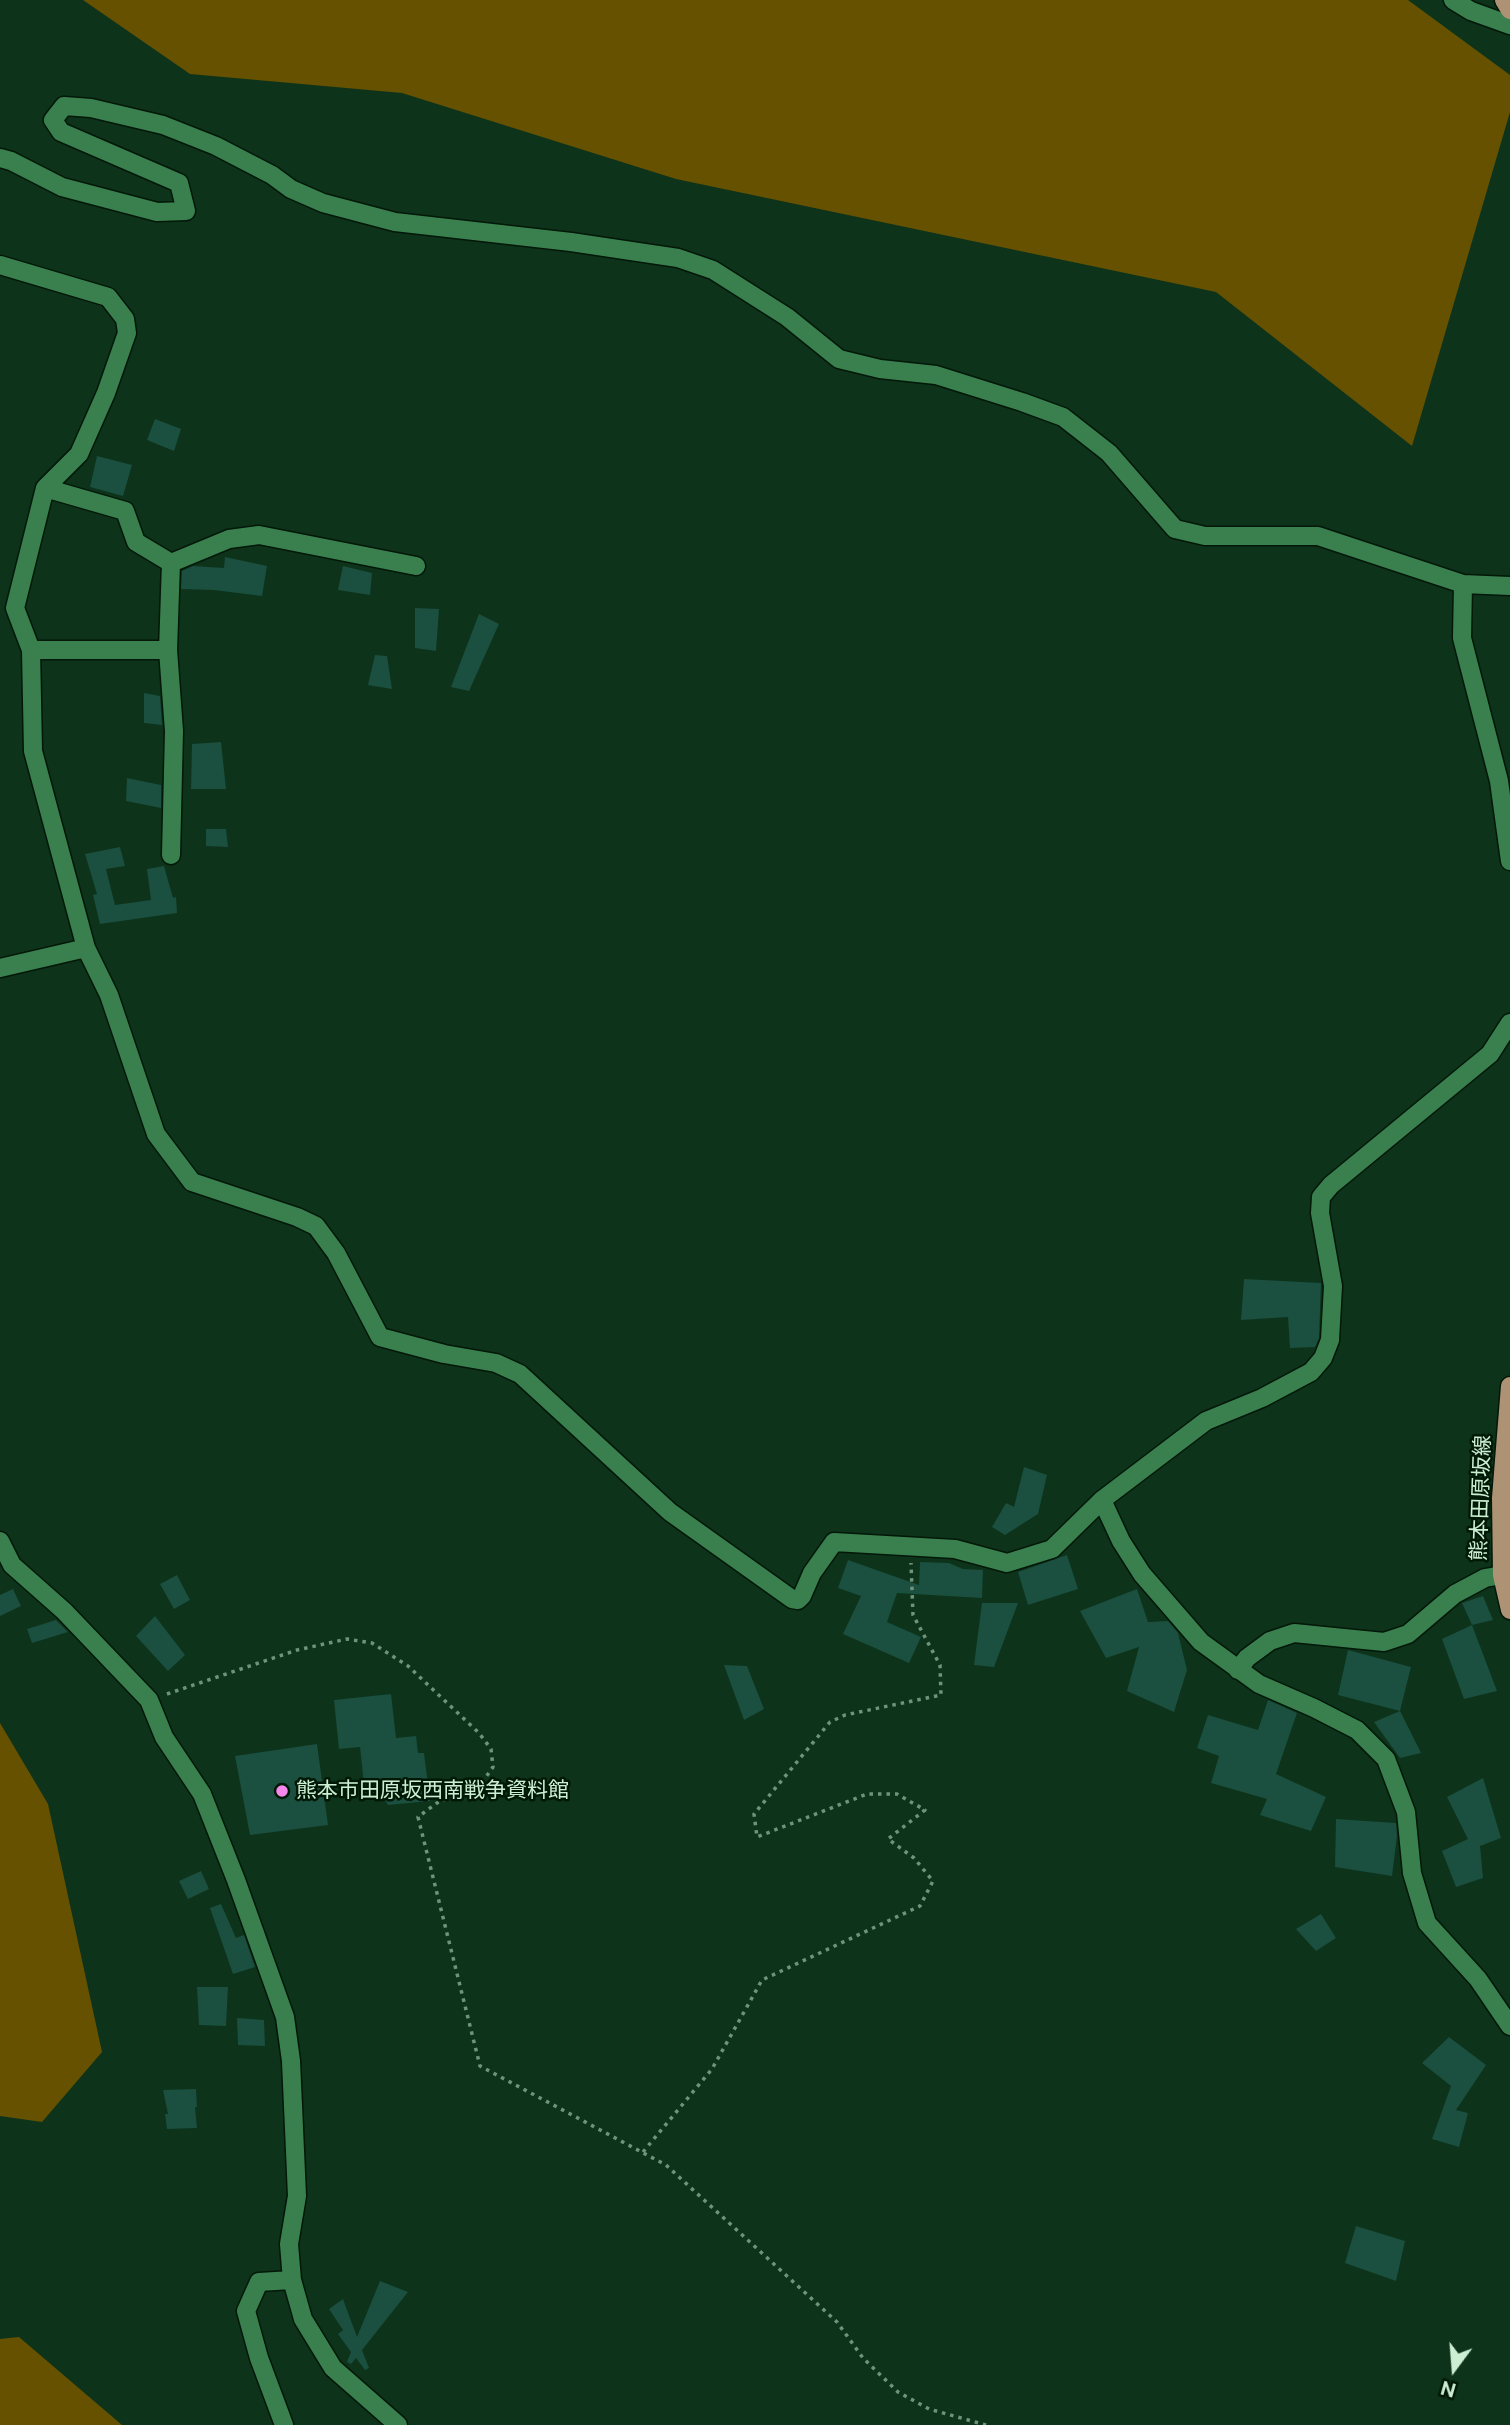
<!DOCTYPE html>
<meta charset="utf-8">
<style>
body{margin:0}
#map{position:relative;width:1510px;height:2425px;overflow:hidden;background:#0d331a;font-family:"Public Sans",sans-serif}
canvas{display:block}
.north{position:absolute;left:1419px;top:2334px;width:70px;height:70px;-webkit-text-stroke:5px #001906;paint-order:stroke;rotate:196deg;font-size:19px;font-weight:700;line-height:28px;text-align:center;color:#ccefd3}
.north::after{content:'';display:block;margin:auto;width:24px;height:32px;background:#ccefd3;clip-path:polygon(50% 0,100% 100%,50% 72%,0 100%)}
</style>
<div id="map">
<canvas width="1510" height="2425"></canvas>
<div class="north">N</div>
</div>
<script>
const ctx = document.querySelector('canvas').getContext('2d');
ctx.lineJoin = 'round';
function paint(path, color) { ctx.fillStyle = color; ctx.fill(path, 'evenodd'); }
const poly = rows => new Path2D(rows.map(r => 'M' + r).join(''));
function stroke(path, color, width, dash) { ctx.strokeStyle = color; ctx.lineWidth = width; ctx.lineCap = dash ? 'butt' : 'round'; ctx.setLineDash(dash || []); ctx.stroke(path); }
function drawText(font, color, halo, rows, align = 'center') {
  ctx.font = font + ' "Public Sans","Noto Sans JP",sans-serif'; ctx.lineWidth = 5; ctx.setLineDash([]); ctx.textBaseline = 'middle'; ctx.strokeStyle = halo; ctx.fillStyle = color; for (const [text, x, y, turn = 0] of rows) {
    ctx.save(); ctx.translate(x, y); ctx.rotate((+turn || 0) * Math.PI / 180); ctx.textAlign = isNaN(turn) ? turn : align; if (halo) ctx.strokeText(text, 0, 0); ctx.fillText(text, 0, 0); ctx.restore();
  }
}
const forest = poly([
 [83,0,1408,0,1510,75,1510,112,1412,446,1216,292,676,179,402,93,190,74],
 [0,1723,48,1804,102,2052,42,2122,0,2116],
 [19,2337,122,2425,0,2425,0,2339]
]);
const building = poly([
 [155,419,181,429,174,451,147,440],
 [97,456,132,465,123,496,90,487],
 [225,557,267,566,262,596,214,590,181,589,182,571,193,566,224,568],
 [343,566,372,573,370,595,338,590],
 [415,608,439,609,436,651,415,648],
 [479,614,499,624,469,691,451,687],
 [375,655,387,656,392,689,368,685],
 [144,693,160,696,162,725,144,723],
 [221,742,226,789,191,789,192,744],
 [127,778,161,785,161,808,126,801],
 [206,829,226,829,228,847,206,846],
 [120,847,125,866,106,869,115,905,151,900,147,869,164,866,173,898,176,897,177,913,100,924,93,895,97,894,85,854],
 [1244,1279,1321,1283,1319,1338,1315,1347,1290,1348,1288,1317,1241,1320],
 [1024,1467,1047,1475,1038,1514,1005,1535,992,1527,1006,1503,1014,1507],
 [1067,1555,1078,1589,1028,1605,1018,1572],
 [848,1560,919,1585,920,1562,949,1563,963,1569,983,1570,982,1598,897,1593,887,1622,921,1637,909,1663,843,1634,861,1596,838,1588],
 [177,1575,190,1600,174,1609,160,1584],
 [13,1589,21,1606,0,1616,0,1595],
 [1137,1589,1148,1622,1168,1621,1178,1633,1187,1670,1174,1712,1127,1691,1139,1647,1106,1658,1080,1611],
 [1483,1596,1493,1620,1472,1625,1462,1603],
 [982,1603,1018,1603,994,1667,974,1665],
 [155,1616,185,1655,168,1671,136,1636],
 [56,1620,68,1632,32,1643,27,1629],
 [1472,1625,1497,1691,1464,1699,1442,1639],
 [1348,1650,1411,1667,1400,1711,1338,1695],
 [724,1665,747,1666,764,1709,744,1720],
 [391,1694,396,1738,416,1736,418,1753,424,1753,430,1801,388,1805,381,1792,365,1794,360,1747,339,1749,334,1700],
 [1268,1700,1297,1713,1276,1774,1326,1797,1311,1831,1260,1815,1267,1799,1211,1783,1219,1756,1197,1748,1208,1715,1258,1730],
 [1400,1711,1421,1753,1400,1758,1374,1722],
 [317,1744,328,1825,250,1835,235,1756],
 [1483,1778,1501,1838,1480,1846,1483,1878,1456,1887,1442,1851,1468,1839,1447,1797],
 [1336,1819,1396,1823,1397,1836,1392,1876,1335,1867],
 [201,1871,209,1889,188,1899,179,1881],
 [221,1904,236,1938,244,1935,255,1967,233,1974,210,1908],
 [1321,1914,1336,1938,1316,1951,1296,1929],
 [197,1987,228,1987,226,2026,199,2025],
 [237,2018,264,2020,265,2046,238,2045],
 [1449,2037,1486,2065,1456,2110,1468,2113,1459,2147,1432,2139,1451,2086,1422,2063],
 [196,2089,197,2107,195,2107,197,2128,167,2129,165,2114,168,2114,163,2090],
 [1356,2226,1405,2241,1396,2281,1345,2263],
 [380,2281,408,2292,362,2350,369,2368,365,2370,356,2358,351,2364,347,2362,351,2352,338,2334,343,2330,329,2309,343,2299,357,2337]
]);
const path = poly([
 [167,1694,297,1650,347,1639,372,1643,408,1666,479,1733,491,1749,493,1767,481,1784,437,1803,418,1817,480,2066,666,2165,837,2322,863,2358,898,2392,929,2409,986,2425],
 [643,2152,712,2069,762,1980,920,1906,933,1881,914,1858,888,1839,925,1810,897,1794,867,1794,757,1837,754,1814,830,1722,845,1715,941,1695,940,1665,913,1615,911,1563]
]);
const minor = poly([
 [1453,0,1471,11,1510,25],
 [0,158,11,161,62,187,157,212,186,211,179,183,61,132,53,120,64,106,91,108,163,125,216,146,272,175,291,189,323,203,395,222,571,242,678,258,713,270,787,317,839,359,880,369,936,375,1022,402,1063,417,1109,453,1175,529,1205,536,1318,536,1463,584,1510,586],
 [0,265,108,297,125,319,127,333,106,393,79,454,45,488,15,608,31,650,33,751,86,948,109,995,156,1134,192,1182,297,1217,316,1226,336,1253,380,1337,444,1354,496,1363,520,1374,670,1512,792,1599,798,1600,802,1596,812,1573,834,1542,955,1549,1007,1563,1052,1549,1102,1500,1206,1421,1262,1398,1311,1372,1323,1358,1330,1340,1333,1286,1320,1213,1321,1197,1331,1185,1490,1054,1510,1023],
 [45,488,125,511,136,542,171,563],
 [1463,584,1462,638,1499,781,1510,861],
 [31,650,168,650,174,731,171,855],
 [168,650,171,563,229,539,259,535,416,566],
 [0,968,86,948],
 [1102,1500,1121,1541,1142,1574,1201,1642,1259,1684,1314,1708,1357,1730,1386,1759,1406,1812,1412,1873,1427,1923,1478,1979,1510,2026],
 [0,1541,12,1565,64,1611,149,1700,164,1737,202,1794,236,1880,285,2017,291,2061,297,2196,289,2244,292,2280,303,2319,333,2368,398,2425],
 [1238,1670,1247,1658,1270,1641,1294,1633,1384,1642,1408,1634,1455,1594,1485,1578,1502,1575],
 [284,2425,259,2358,246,2311,259,2282,292,2280]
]);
const major = poly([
 [1504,0,1510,10],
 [1510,1386,1501,1498,1502,1575,1510,1610]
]);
const markers = [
 [282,1791,7,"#f788eb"]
];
const streetNames = [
 ["熊本田原坂線",1481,1498,-88]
];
const poiNames = [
 ["熊本市田原坂西南戦争資料館",296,1791]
];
paint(forest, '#665100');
paint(building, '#1b4f40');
stroke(minor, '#031809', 21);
stroke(major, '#031809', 21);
stroke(path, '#6f9479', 3.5, [3.5, 5]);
stroke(minor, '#3a804f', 18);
stroke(major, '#ad9274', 18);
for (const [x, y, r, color] of markers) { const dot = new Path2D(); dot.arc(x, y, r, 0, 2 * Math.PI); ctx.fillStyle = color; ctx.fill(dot); stroke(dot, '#001906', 2.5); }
drawText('21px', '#ccefd3', '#001906', streetNames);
drawText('21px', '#ccefd3', '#001906', poiNames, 'left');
</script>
